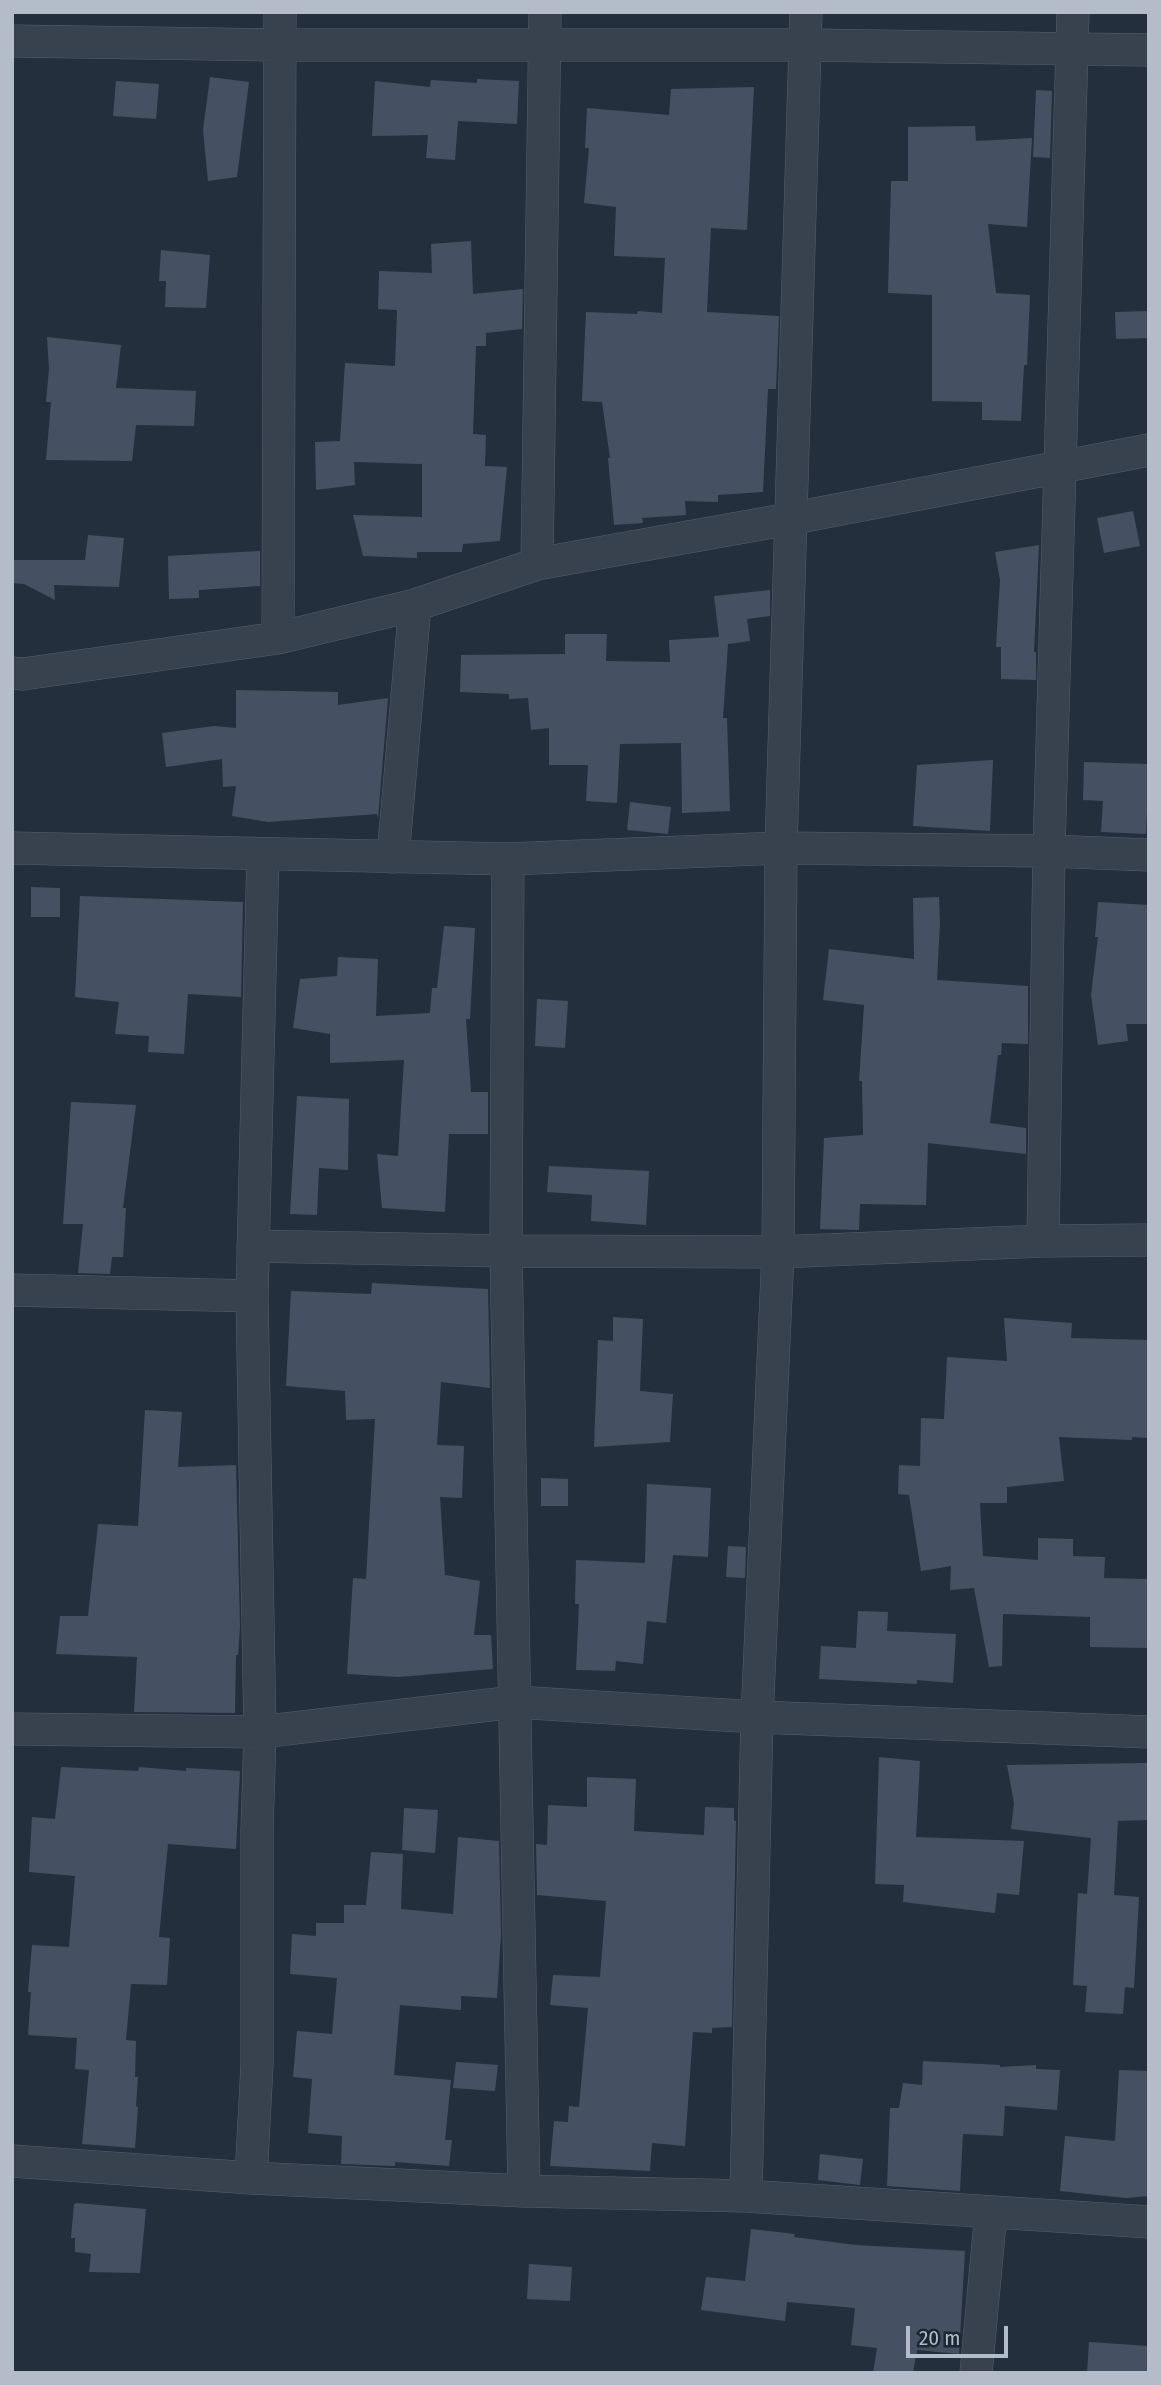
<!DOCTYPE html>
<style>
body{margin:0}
#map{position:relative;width:1161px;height:2385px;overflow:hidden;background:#242f3e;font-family:"Fira Sans Condensed",sans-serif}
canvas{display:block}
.frame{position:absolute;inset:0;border:14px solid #b4bcc9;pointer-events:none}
.scale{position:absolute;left:906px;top:2326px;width:102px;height:32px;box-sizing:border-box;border:4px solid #b4bcc9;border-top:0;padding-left:9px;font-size:21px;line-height:24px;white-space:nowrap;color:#b4bcc9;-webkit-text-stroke:5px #1d2633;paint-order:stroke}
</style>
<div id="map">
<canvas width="1161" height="2385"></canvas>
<div class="frame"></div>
<div class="scale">20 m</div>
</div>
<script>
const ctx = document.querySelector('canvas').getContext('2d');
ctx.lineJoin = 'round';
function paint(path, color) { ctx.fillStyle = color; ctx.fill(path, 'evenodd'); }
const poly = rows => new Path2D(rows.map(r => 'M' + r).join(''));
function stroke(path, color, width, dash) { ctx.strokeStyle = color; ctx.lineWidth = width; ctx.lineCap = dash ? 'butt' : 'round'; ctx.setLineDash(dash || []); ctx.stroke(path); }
const building = poly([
 [210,77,249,82,237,177,208,181,203,130],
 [477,79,519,81,517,124,458,121,455,160,426,158,428,135,372,136,375,81,430,87,431,80,477,83],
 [116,81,159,84,156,119,113,116],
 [754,87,747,230,711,228,707,312,779,316,776,389,768,389,763,492,718,495,718,502,685,501,686,515,642,518,643,523,614,525,608,458,610,458,602,402,582,401,586,312,637,314,638,311,662,313,665,258,614,256,616,207,584,203,589,148,585,148,587,108,669,115,671,89],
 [1036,90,1052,91,1050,158,1033,157],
 [975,126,976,141,1032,138,1027,227,988,224,996,293,1030,295,1027,365,1024,365,1021,421,982,420,982,402,932,401,932,295,888,293,891,181,908,181,908,127],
 [471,241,473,294,523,289,522,329,486,333,486,346,476,346,473,434,486,435,485,466,507,467,500,541,463,544,462,552,417,552,417,558,363,556,353,515,422,517,422,464,354,462,355,485,316,490,315,442,340,441,345,363,395,366,397,310,378,309,379,271,432,273,431,244],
 [161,250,210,255,206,308,165,307,166,281,159,281],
 [1149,311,1149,338,1116,339,1115,312],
 [47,337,121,345,116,388,196,391,194,426,136,425,132,461,46,460,51,402,46,402,49,369],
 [1133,511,1140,546,1104,553,1097,518],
 [88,535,124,538,119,587,54,585,55,600,24,584,12,583,12,560,85,560],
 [1039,545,1034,652,1036,652,1036,680,1001,679,1001,647,996,647,1000,580,995,552],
 [260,551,260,586,199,590,199,598,169,599,168,556],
 [770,590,770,616,747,619,750,641,728,644,723,718,727,718,730,811,682,813,681,743,620,744,617,803,586,801,588,765,549,765,549,728,531,730,528,698,509,699,509,694,460,692,461,655,565,654,565,634,607,634,606,661,670,662,669,640,719,637,714,596],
 [236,690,338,692,338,705,388,698,378,818,377,814,268,822,232,816,236,786,223,787,222,759,166,767,162,733,214,726,236,728],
 [993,760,990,831,913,826,917,765],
 [1084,762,1149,764,1146,834,1101,832,1103,801,1083,800],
 [630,802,671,807,668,834,627,830],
 [31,887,60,888,60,917,31,917],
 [80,896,243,902,241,997,188,994,184,1054,148,1052,149,1036,115,1034,119,1002,75,997],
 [939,897,940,923,937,980,1028,986,1028,1044,1002,1043,1001,1055,998,1055,990,1123,1026,1128,1026,1154,928,1143,926,1205,860,1204,859,1230,820,1229,824,1138,863,1135,862,1081,859,1081,864,1005,823,1000,829,949,914,959,913,898],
 [1098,902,1149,905,1149,1024,1126,1024,1128,1041,1098,1045,1091,995,1098,937,1095,937],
 [444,926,475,928,470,1019,466,1019,471,1092,488,1092,488,1134,449,1134,445,1212,382,1208,377,1154,398,1156,404,1060,330,1063,330,1034,293,1028,300,979,337,976,338,957,378,959,376,1016,430,1013,432,988,437,988],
 [537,999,568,1001,565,1048,535,1046],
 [297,1096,349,1099,348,1170,319,1168,317,1215,290,1214],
 [71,1102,136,1105,123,1208,126,1208,123,1257,112,1257,110,1274,78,1273,83,1224,63,1224],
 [549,1166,649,1171,646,1225,591,1221,592,1195,547,1192],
 [372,1283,488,1289,490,1388,441,1382,437,1445,464,1446,462,1498,440,1497,445,1575,480,1581,474,1635,491,1635,493,1669,399,1677,347,1674,353,1578,366,1579,375,1419,346,1420,345,1391,286,1386,291,1291,371,1294],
 [613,1317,643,1319,640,1391,673,1394,670,1442,594,1447,598,1340,613,1341],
 [1004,1318,1072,1323,1071,1338,1149,1340,1149,1438,1132,1437,1132,1440,1059,1437,1064,1481,1007,1487,1007,1503,980,1503,983,1556,1038,1560,1038,1538,1073,1539,1073,1556,1105,1557,1104,1578,1149,1579,1149,1648,1090,1647,1090,1617,1003,1614,1002,1666,989,1667,974,1588,950,1590,951,1566,921,1571,909,1495,898,1494,899,1465,920,1466,921,1418,944,1419,947,1357,1007,1361],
 [145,1410,182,1412,178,1467,236,1465,240,1627,238,1655,236,1655,235,1713,134,1712,137,1657,56,1654,60,1616,88,1616,98,1524,138,1526],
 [541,1478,568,1479,568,1506,541,1506],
 [647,1484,711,1488,708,1557,673,1555,666,1623,647,1621,643,1664,616,1661,615,1671,576,1670,579,1604,575,1604,576,1560,645,1563],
 [728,1546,746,1547,745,1578,726,1577],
 [858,1611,888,1612,887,1631,956,1634,953,1683,917,1680,917,1684,819,1679,821,1646,856,1648],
 [879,1757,920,1761,916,1837,1024,1841,1019,1895,997,1893,995,1913,903,1902,904,1885,875,1884],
 [1149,1763,1149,1820,1118,1821,1114,1895,1139,1897,1134,1988,1125,1987,1123,2014,1085,2012,1087,1986,1073,1985,1078,1893,1087,1894,1091,1838,1011,1829,1014,1803,1007,1765],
 [61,1767,138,1771,139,1767,186,1771,186,1768,240,1771,236,1849,168,1844,159,1937,170,1938,167,1985,131,1984,126,2040,136,2041,135,2077,138,2077,136,2106,138,2107,135,2148,82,2144,89,2070,75,2069,77,2038,28,2035,31,1992,28,1992,32,1945,69,1947,75,1876,29,1872,32,1817,55,1819],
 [587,1777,636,1779,634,1831,704,1835,705,1807,734,1808,734,1821,736,1821,732,2027,712,2028,712,2033,693,2032,685,2146,652,2143,650,2171,550,2166,554,2121,568,2122,569,2106,579,2107,588,2008,550,2005,553,1975,600,1977,606,1901,537,1895,536,1844,547,1845,548,1805,587,1807],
 [404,1808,438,1810,435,1853,402,1850],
 [458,1837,499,1841,501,1934,497,1998,461,1996,461,2010,400,2005,394,2075,451,2080,445,2140,452,2140,449,2166,395,2162,395,2166,341,2164,342,2136,308,2133,312,2079,293,2077,297,2031,332,2034,337,1978,290,1974,292,1934,316,1936,316,1923,344,1923,344,1905,366,1905,371,1852,403,1854,401,1909,453,1914],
 [923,2061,1000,2065,1000,2067,1036,2065,1036,2069,1060,2070,1057,2110,1005,2106,1003,2136,963,2134,960,2191,887,2186,890,2108,899,2108,903,2083,922,2085],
 [456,2062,498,2065,495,2091,453,2088],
 [1119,2070,1149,2071,1149,2196,1126,2198,1060,2191,1065,2136,1115,2141],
 [820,2154,863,2159,860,2185,818,2180],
 [77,2203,146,2209,140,2273,89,2272,91,2254,75,2252,75,2238,71,2238,74,2204],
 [751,2229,795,2234,794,2237,856,2245,965,2251,959,2354,917,2350,913,2373,873,2373,877,2348,851,2345,855,2308,787,2302,785,2321,701,2310,706,2277,745,2281],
 [529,2264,572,2267,570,2301,527,2299],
 [1089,2342,1149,2346,1149,2373,1087,2373]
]);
const minor = poly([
 [12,41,279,45,807,45,1149,50],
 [537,564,545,12],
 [278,638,280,12],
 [12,673,23,674,278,638,415,605,537,564,789,519,1149,450],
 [12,848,508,859,781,848,1049,851,1149,855],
 [393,857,415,605],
 [508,859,506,1251,524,2191],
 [1043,1241,1049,851,1073,12],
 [253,1246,506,1251,778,1252,1043,1241,1149,1240],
 [12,1290,252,1296],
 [12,1729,260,1732,515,1702,757,1717,1149,1732],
 [12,2161,251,2178,524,2191,746,2196,1149,2222],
 [251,2178,257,2065,257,1832,260,1732,252,1296,263,854],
 [746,2196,757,1717,778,1252,781,848,806,12],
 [976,2373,991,2212]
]);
paint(building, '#455162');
stroke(minor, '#565f6c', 33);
stroke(minor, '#38414e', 32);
</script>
